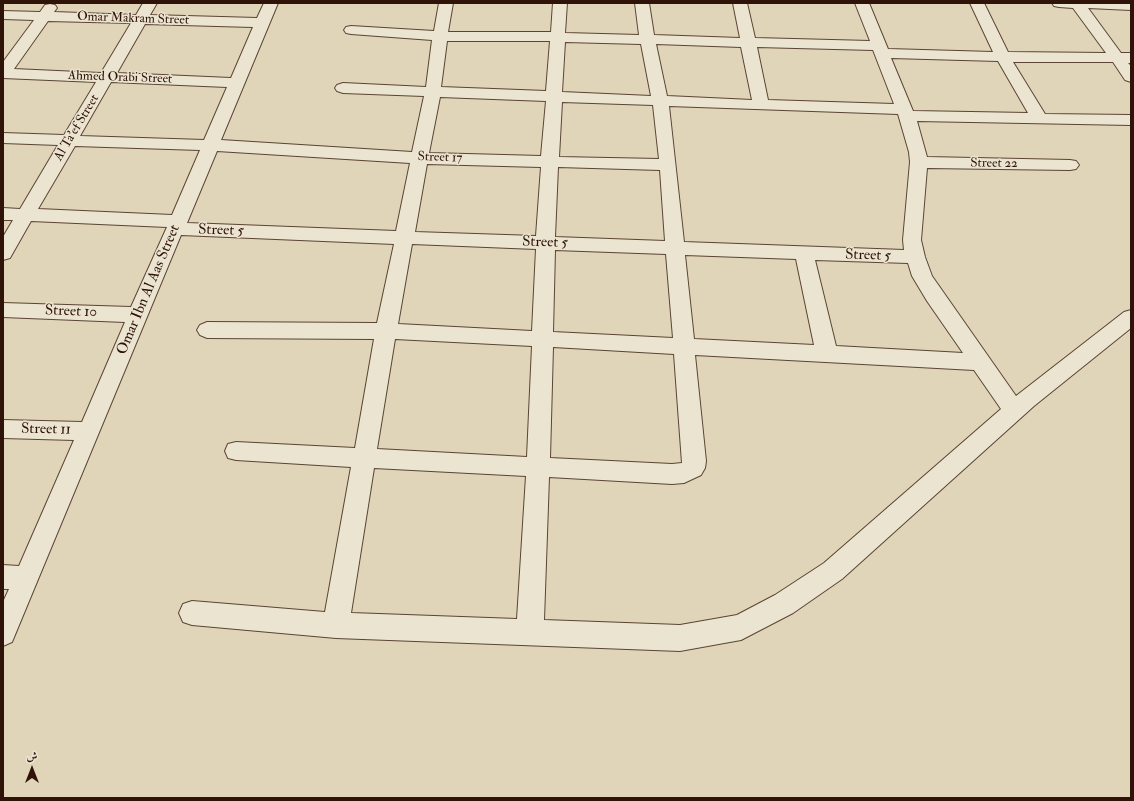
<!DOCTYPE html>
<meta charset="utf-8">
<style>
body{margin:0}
#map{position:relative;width:1134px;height:801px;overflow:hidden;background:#e0d5b8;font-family:"IM FELL Double Pica",Amiri,serif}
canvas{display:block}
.frame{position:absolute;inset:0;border:4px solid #2f1308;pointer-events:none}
.north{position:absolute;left:12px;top:749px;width:40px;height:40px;-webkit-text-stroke:3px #ebe4d1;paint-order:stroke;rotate:0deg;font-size:11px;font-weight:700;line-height:16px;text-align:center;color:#2f1308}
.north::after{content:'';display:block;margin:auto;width:14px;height:18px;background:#2f1308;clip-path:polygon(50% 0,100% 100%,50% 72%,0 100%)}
</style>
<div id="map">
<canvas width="1134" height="801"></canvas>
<div class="frame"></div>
<div class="north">ش</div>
</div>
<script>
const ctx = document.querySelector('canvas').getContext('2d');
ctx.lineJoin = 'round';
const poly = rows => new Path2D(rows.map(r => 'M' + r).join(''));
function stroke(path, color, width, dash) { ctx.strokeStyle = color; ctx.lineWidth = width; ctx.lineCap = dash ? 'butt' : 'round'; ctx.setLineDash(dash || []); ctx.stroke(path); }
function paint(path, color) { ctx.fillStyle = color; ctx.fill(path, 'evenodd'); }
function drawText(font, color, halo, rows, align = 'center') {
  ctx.font = font + ' "IM FELL Double Pica",serif'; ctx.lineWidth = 3; ctx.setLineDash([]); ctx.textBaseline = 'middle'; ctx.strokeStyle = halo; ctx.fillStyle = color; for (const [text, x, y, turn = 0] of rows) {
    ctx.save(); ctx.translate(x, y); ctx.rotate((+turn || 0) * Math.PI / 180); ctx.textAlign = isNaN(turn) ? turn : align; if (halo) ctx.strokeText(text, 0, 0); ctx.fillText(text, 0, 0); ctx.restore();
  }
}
const street = poly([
 [143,3,157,3,150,15,257,18,264,3,278,3,221,140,412,152,424,96,343,93,337,91,335,88,337,85,343,83,426,87,432,40,351,34,346,33,344,30,346,27,351,26,434,31,439,3,453,3,448,32,551,32,553,3,567,3,565,33,639,35,635,3,649,3,654,35,740,38,733,3,747,3,755,38,870,41,855,3,869,3,888,49,993,52,970,3,984,3,1008,52,1106,53,1073,8,1059,7,1054,6,1052,3,1131,3,1131,10,1088,8,1121,53,1131,53,1131,63,1128,63,1131,66,1131,82,1125,80,1113,62,1013,62,1045,114,1131,115,1131,125,917,121,927,157,1070,160,1076,161,1079,165,1076,169,1070,170,927,168,921,240,925,257,932,276,1016,396,1124,312,1131,310,1131,328,1034,406,842,579,793,613,741,640,680,651,336,638,192,625,183,622,179,613,183,604,192,601,325,612,351,467,236,460,228,458,225,451,228,444,236,442,355,448,374,339,207,338,200,335,197,330,200,325,207,322,377,323,394,244,181,235,12,642,3,646,3,602,9,589,3,589,3,565,19,566,74,440,3,438,3,420,82,422,125,322,3,317,3,303,131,307,167,227,31,221,10,258,3,260,3,237,13,220,3,220,3,208,20,209,58,145,3,143,3,133,64,135,96,82,3,78,3,62,34,20,3,19,3,11,40,12,45,5,50,4,55,5,57,8,54,12,136,15,143,3],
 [48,21,131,23,101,73,14,69,48,21],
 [145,24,253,27,231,78,117,73,145,24],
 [447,41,550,41,546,91,441,87,447,41],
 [565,42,641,44,651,96,562,92,565,42],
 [656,44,741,47,752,100,667,96,656,44],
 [757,47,873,50,894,104,768,100,757,47],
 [891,58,998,61,1028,113,913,111,891,58],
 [111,82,227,87,204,140,80,136,111,82],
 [440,97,546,101,541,156,429,153,440,97],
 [562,102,653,105,659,159,559,157,562,102],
 [669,106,898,114,909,152,910,162,903,240,904,250,684,242,669,106],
 [75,146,200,150,172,215,38,209,75,146],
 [217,151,410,163,396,231,187,223,217,151],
 [427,164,541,167,536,236,415,232,427,164],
 [558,167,660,170,665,241,555,237,558,167],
 [412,244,536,249,532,331,398,324,412,244],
 [555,250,666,254,673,338,553,332,555,250],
 [685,255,796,259,814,345,694,339,685,255],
 [815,260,908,263,912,276,927,301,963,353,836,346,815,260],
 [395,339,532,346,527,457,377,449,395,339],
 [553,347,674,354,682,463,672,464,550,458,553,347],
 [695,355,974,370,1001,409,824,563,775,595,737,615,680,625,544,620,549,477,672,484,684,483,701,475,705,468,706,461,695,355],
 [374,468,526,476,517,619,351,613,374,468]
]);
const farStreetnames = [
 ["Omar Makram Street",133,19,2],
 ["Ahmed Orabi Street",120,78,2],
 ["Al Ta'ef Street",77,128,-59],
 ["Street 17",440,158,2],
 ["Street 22",994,164,1]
];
const streetNames = [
 ["Street 5",221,231,2],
 ["Street 5",545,243,2],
 ["Street 5",868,256,2],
 ["Omar Ibn Al Aas Street",149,290,-67],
 ["Street 10",71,312,2],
 ["Street 11",46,430,1]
];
stroke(street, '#5b4434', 2);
paint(street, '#ebe4d1');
drawText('13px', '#2f1308', '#ebe4d1', farStreetnames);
drawText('15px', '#2f1308', '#ebe4d1', streetNames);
</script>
